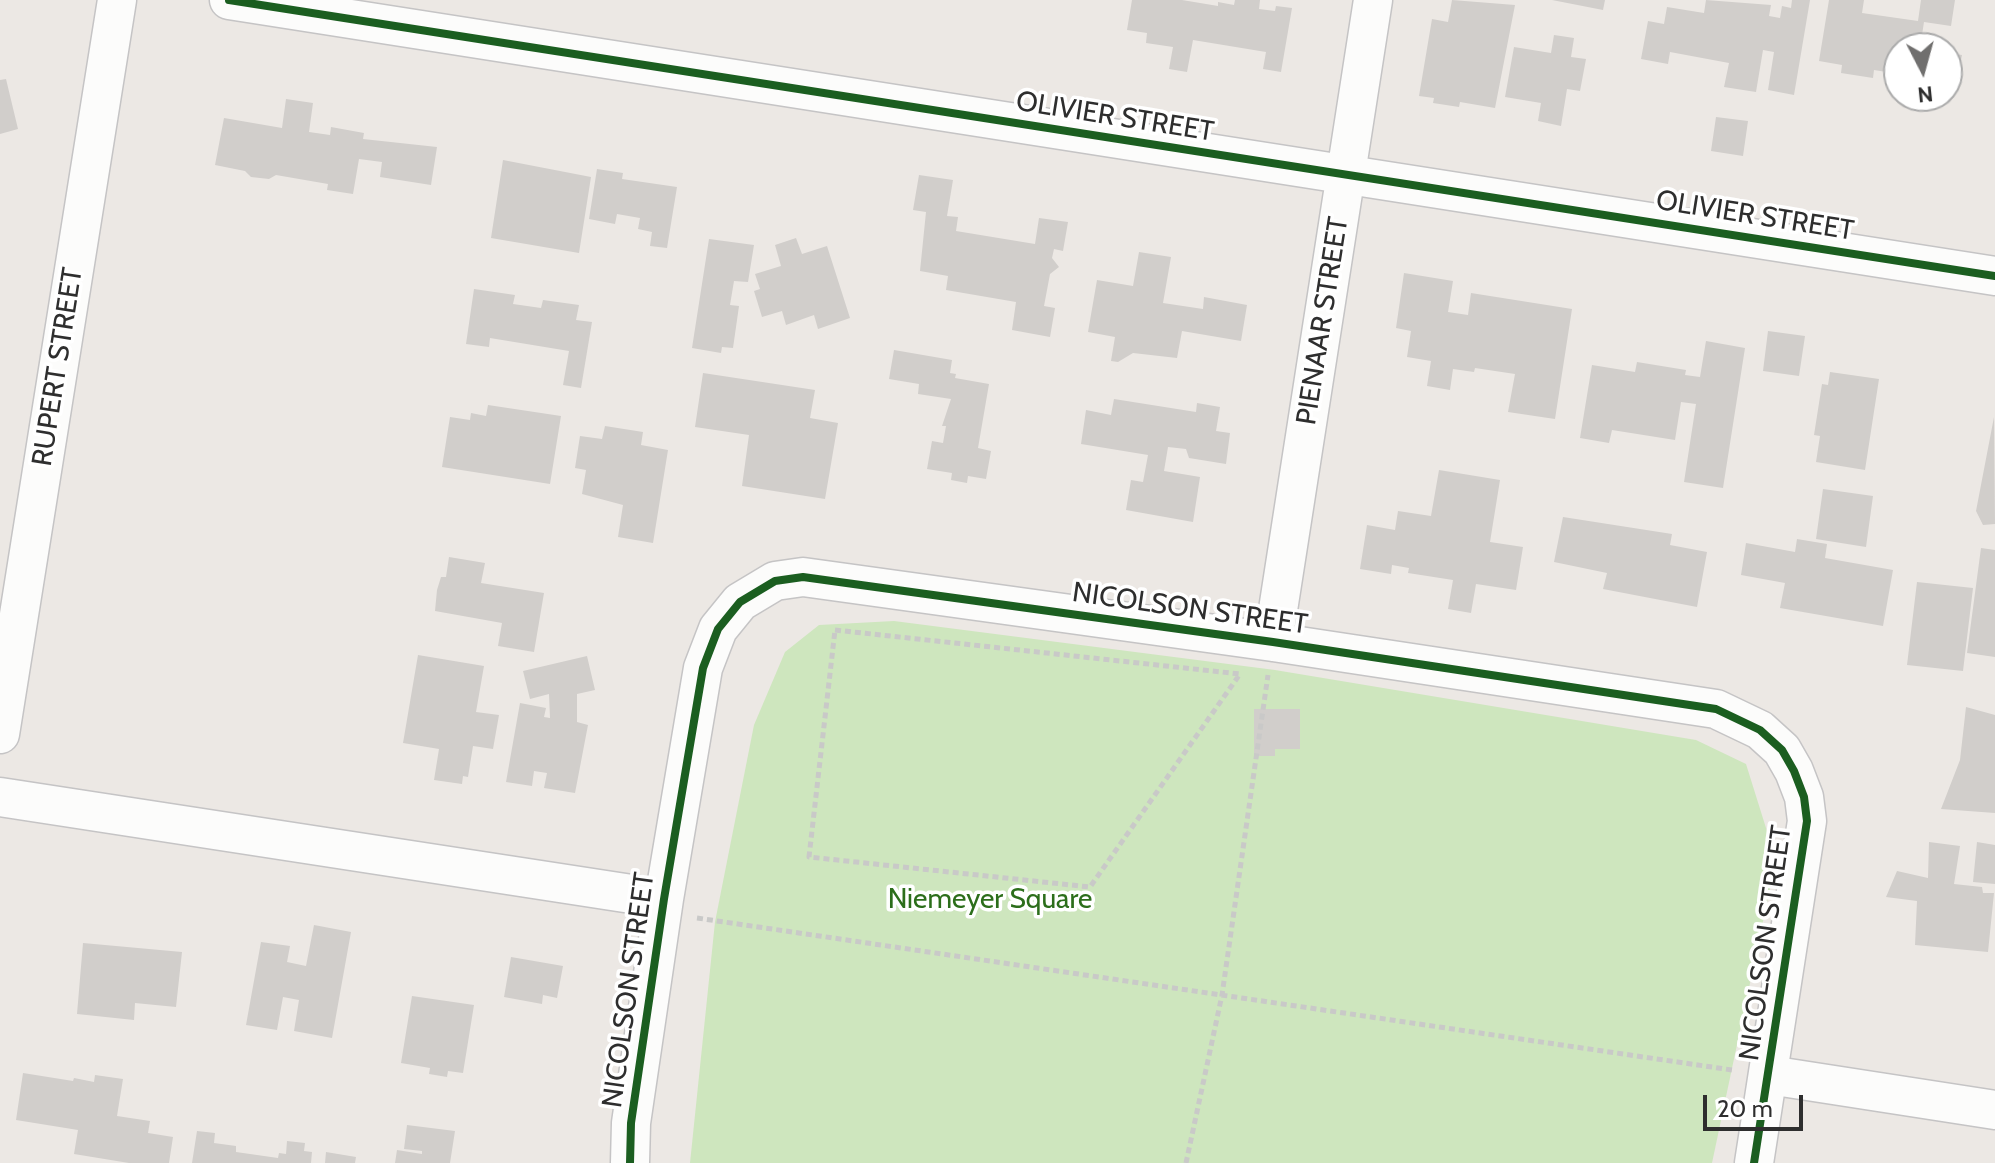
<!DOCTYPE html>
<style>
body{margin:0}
#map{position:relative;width:1995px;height:1163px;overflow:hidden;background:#ece8e4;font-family:Cabin,sans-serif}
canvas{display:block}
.north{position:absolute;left:1883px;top:32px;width:80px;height:80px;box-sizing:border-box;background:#fff;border:2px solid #ababab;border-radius:50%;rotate:174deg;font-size:22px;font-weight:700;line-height:32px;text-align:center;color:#2e2e2e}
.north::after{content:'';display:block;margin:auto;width:28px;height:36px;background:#706f6e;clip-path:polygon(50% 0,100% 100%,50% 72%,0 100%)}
.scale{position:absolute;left:1703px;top:1095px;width:100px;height:36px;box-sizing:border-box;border:4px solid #2e2e2e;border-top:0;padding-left:10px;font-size:24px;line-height:28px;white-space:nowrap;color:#2e2e2e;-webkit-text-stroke:6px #fff;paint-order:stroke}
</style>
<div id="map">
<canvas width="1995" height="1163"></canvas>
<div class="north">N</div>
<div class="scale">20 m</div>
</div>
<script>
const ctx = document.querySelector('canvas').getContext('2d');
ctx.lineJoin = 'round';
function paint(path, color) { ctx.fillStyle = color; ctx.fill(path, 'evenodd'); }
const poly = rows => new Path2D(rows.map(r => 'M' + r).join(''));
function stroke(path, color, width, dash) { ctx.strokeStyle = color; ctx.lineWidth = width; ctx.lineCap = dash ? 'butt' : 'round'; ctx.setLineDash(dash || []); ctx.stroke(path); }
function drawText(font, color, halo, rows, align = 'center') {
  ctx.font = font + ' Cabin,sans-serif'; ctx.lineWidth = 7; ctx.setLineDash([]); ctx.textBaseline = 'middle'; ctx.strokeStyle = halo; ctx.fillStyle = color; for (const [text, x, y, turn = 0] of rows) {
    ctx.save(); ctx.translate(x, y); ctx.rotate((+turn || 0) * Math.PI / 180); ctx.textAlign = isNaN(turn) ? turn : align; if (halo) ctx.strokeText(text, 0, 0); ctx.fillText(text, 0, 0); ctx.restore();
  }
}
const green = poly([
 [894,621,1275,670,1696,740,1746,764,1776,860,1712,1163,690,1163,715,922,754,725,785,652,819,625]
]);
const building = poly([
 [1132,0,1182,0,1218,6,1218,2,1234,5,1235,0,1260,0,1259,9,1275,11,1276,6,1292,8,1281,72,1263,69,1266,52,1193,40,1187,72,1169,69,1173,47,1146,43,1147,33,1127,30],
 [1452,0,1515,5,1495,108,1460,102,1459,107,1433,103,1434,98,1419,96,1432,19,1448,22],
 [1552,0,1605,0,1603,10],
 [1706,0,1771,5,1769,16,1780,18,1782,6,1791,8,1792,0,1810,0,1794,95,1768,90,1774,52,1763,50,1756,92,1724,87,1729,63,1670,52,1668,64,1641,59,1648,21,1664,24,1667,7,1704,13],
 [1829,0,1864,0,1862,13,1918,21,1921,0,1955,0,1951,26,1924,22,1920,48,1899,48,1899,74,1874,70,1873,78,1841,73,1842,65,1819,61],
 [1554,35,1574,38,1571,57,1586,59,1580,91,1567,89,1561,126,1538,121,1541,103,1505,97,1514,47,1551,53],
 [1947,53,1962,55,1958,75,1947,73],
 [6,79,18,129,0,134,0,80],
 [286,99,313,103,309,132,330,135,331,127,364,133,363,139,437,147,431,185,380,177,382,162,359,159,353,194,327,190,328,184,276,175,269,179,251,177,245,171,215,165,224,118,282,128],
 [1716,117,1748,121,1743,156,1711,151],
 [503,160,591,177,579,253,491,238],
 [597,169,623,173,622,179,677,187,667,248,650,246,652,232,638,229,640,218,617,214,615,224,589,219],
 [919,175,953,180,947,216,958,217,956,231,1035,244,1039,218,1068,222,1063,251,1054,249,1052,258,1059,267,1050,274,1044,306,1055,308,1050,337,1012,330,1016,302,946,290,948,276,920,271,926,212,913,210],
 [796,238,802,254,827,246,850,318,818,329,814,315,786,325,782,311,762,317,754,291,760,289,755,274,781,266,775,245],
 [709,239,754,245,748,282,734,281,730,305,739,306,733,348,722,347,721,353,692,348],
 [1139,252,1171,257,1163,303,1203,309,1204,297,1247,305,1241,341,1182,331,1177,358,1133,353,1118,362,1111,361,1115,337,1088,332,1097,280,1133,286],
 [1404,273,1453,281,1448,312,1468,315,1471,293,1572,309,1555,419,1508,412,1515,374,1475,368,1474,372,1453,369,1450,390,1427,386,1431,361,1407,357,1411,331,1396,328],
 [474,289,515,295,513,304,541,308,543,300,579,305,576,320,592,322,581,388,563,385,569,351,490,338,489,347,466,344],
 [1768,331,1805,336,1799,376,1763,371],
 [1706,341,1745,348,1723,488,1684,482,1696,404,1681,402,1675,440,1612,430,1609,443,1580,438,1592,365,1635,372,1637,362,1686,370,1685,375,1700,377],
 [894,350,952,360,950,373,956,374,955,378,989,384,978,448,991,451,986,479,968,476,967,483,951,480,952,473,927,469,932,441,943,443,946,426,942,426,951,399,918,394,919,384,889,379],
 [1830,372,1879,379,1865,470,1816,462,1820,436,1814,435,1822,384,1828,385],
 [703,373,815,390,810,418,838,423,825,499,742,486,749,435,695,427],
 [1114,399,1196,412,1197,403,1220,407,1216,431,1230,433,1226,464,1189,458,1186,449,1168,447,1164,471,1200,477,1193,522,1126,510,1131,480,1143,482,1148,455,1081,444,1086,410,1111,415],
 [488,405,561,416,550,484,442,467,450,417,470,420,471,413,486,416],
 [1994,417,1995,524,1983,525,1976,511],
 [605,426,643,432,641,445,668,450,653,543,618,537,623,505,582,494,586,470,575,468,580,436,602,439],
 [1439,470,1500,480,1490,542,1523,547,1516,590,1476,584,1471,613,1448,609,1453,580,1408,573,1409,568,1392,565,1391,574,1360,569,1367,525,1395,530,1398,511,1431,516],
 [1823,489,1873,496,1866,547,1816,539],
 [1563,517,1672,534,1670,545,1707,552,1697,607,1603,589,1607,573,1554,562],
 [1797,539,1827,544,1825,558,1893,570,1883,626,1780,608,1785,583,1741,575,1746,543,1795,552],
 [1981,548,1995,550,1995,657,1967,653],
 [449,557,485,563,481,583,544,593,534,652,498,646,502,623,435,611,437,590,441,577,446,577],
 [1917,582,1973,588,1963,671,1907,665],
 [418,655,484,666,476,712,499,715,493,749,473,746,468,777,463,776,462,784,434,780,439,749,403,743],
 [587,656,595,690,577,694,577,722,588,725,575,793,544,788,547,773,534,771,532,786,506,782,520,703,546,708,544,717,550,718,549,694,530,699,523,671],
 [1966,707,1995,715,1995,813,1941,809,1960,760],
 [1254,709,1300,709,1300,749,1275,749,1275,756,1254,756],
 [1929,842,1960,846,1954,884,1982,887,1983,893,1994,893,1988,952,1915,945,1917,901,1886,897,1897,871,1928,878],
 [1977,842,1995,845,1995,884,1973,882],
 [314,925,351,932,332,1038,294,1031,299,1000,283,997,277,1030,246,1025,261,942,290,946,287,962,306,966],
 [83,943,182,952,176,1007,135,1003,134,1020,77,1014],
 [511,957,563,966,557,998,543,995,542,1004,504,997],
 [412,996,474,1005,463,1073,448,1071,447,1077,429,1074,430,1068,401,1063],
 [23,1073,73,1081,74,1078,94,1082,95,1075,123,1079,117,1116,150,1121,148,1133,173,1137,169,1163,129,1163,74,1154,78,1130,16,1120],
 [407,1125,455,1131,450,1163,395,1163,397,1150,422,1154,422,1151,404,1149],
 [197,1131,215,1133,214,1143,236,1146,236,1152,278,1158,279,1153,286,1154,287,1141,305,1143,304,1151,312,1152,311,1163,192,1163],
 [326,1152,356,1157,355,1163,325,1163]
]);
const path = poly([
 [835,630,1240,674,1090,887,809,857,835,630],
 [697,918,1732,1070],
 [1186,1163,1222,995,1268,675]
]);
const minor = poly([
 [229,0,1995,276],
 [1273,642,1373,0],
 [0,734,117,0],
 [0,797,664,899],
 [1769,1075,1995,1110],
 [630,1163,631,1123,664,899,703,668,718,629,740,602,775,581,803,577,1273,642,1716,709,1760,730,1782,750,1794,771,1804,797,1807,821,1754,1163]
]);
const cycleway = poly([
 [229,0,1995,276],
 [630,1163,631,1123,664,899,703,668,718,629,740,602,775,581,803,577,1273,642,1716,709,1760,730,1782,750,1794,771,1804,797,1807,821,1754,1163]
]);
const streetNames = [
 ["OLIVIER STREET",1115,117,9],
 ["OLIVIER STREET",1755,216,9],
 ["PIENAAR STREET",1323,321,-81],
 ["RUPERT STREET",58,367,-81],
 ["NICOLSON STREET",1190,609,8],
 ["NICOLSON STREET",1766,943,-82],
 ["NICOLSON STREET",629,990,-82]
];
const parkNames = [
 ["Niemeyer Square",990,900]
];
paint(green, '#cee6be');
paint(building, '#d1cecb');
stroke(minor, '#c5c4c5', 41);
stroke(path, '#c9c9c8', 5, [6, 4]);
stroke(minor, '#fcfcfb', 38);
stroke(cycleway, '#1b5e20', 8);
drawText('28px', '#2e2e2e', '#fff', streetNames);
drawText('28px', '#2c6e1b', '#fff', parkNames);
</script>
